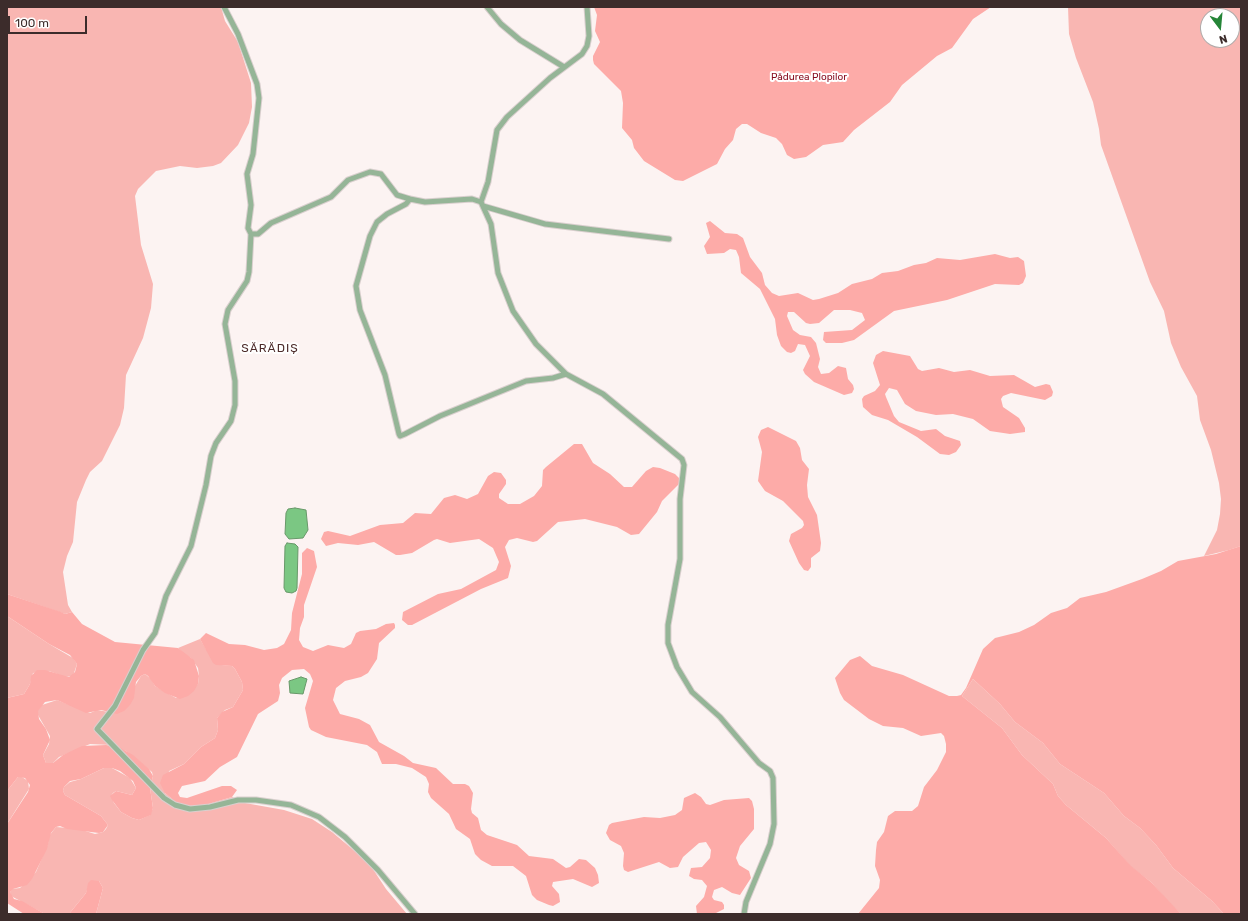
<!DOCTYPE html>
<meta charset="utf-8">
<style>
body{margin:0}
#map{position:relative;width:1248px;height:921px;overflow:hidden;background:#fcf3f2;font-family:Rubik,sans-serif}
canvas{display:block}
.frame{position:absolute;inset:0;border:8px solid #3c2c2b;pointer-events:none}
.north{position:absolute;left:1200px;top:8px;width:40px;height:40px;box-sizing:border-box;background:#fff;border:1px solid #b1abaa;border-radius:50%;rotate:164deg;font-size:11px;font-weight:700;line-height:16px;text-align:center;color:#3c2c2b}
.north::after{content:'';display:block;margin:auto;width:14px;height:18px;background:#258538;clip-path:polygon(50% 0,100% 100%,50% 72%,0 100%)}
.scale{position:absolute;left:8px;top:16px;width:79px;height:18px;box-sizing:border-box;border:2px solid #3c2c2b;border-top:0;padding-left:5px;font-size:12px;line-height:14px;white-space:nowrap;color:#3c2c2b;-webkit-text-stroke:3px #fff;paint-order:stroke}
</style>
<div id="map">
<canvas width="1248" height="921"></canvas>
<div class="frame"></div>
<div class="north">N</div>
<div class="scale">100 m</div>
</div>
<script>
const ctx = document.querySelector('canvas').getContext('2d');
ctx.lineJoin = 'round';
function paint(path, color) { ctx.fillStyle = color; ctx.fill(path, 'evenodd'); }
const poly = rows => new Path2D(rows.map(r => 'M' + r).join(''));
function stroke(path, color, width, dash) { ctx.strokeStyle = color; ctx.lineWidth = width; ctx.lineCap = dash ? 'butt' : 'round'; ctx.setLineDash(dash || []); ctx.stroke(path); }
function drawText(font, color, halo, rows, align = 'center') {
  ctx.font = font + ' Rubik,sans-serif'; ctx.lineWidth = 4; ctx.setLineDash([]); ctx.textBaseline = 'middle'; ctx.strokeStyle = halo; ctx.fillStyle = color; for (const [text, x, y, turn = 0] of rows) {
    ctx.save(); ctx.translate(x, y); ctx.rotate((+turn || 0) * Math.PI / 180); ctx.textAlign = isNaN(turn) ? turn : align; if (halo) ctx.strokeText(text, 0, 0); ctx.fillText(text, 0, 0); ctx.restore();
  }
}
const green = poly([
 [7,7,221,7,225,21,238,42,251,83,252,107,249,123,238,145,221,163,213,166,197,168,180,166,156,171,138,189,135,196,141,245,153,284,151,308,143,338,126,375,124,408,120,425,102,461,90,472,86,480,77,502,73,542,67,556,63,572,68,605,72,612,65,614,7,594],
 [1068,7,1241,7,1241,546,1229,550,1204,556,1217,530,1220,514,1221,499,1219,483,1211,450,1200,420,1197,396,1181,367,1171,343,1164,311,1150,282,1101,145,1099,129,1093,102,1076,58,1069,34],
 [1208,16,1232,16,1232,40,1208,40],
 [7,616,49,644,73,658,77,664,73,676,65,677,49,671,33,673,30,684,24,694,7,698],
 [200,639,206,649,221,665,232,666,235,669,242,682,243,690,233,707,225,710,217,718,218,730,215,738,201,747,184,764,169,771,165,793,171,798,189,806,205,805,232,797,245,803,284,810,312,819,332,832,369,863,386,889,407,914,96,914,103,888,99,881,88,887,86,893,69,914,45,914,11,896,10,892,12,889,20,888,36,872,48,844,49,836,56,827,79,829,95,834,103,832,106,829,108,825,101,816,65,795,63,791,64,787,70,782,81,779,104,768,112,768,130,778,136,788,132,795,116,791,113,793,111,796,114,803,121,812,132,818,139,820,150,815,153,808,150,788,153,776,152,772,126,751,111,745,90,744,59,757,53,763,46,763,43,755,49,744,50,736,38,715,37,711,42,705,57,700,90,713,97,710,109,712,135,686,141,676,145,674,151,679,155,686,176,698,198,684,199,676,198,668,191,658,184,654,178,648],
 [973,679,1000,704,1015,722,1043,743,1060,764,1104,793,1124,816,1140,828,1156,845,1173,868,1212,901,1224,914,1181,914,1170,904,1151,882,1131,867,1106,838,1066,805,1058,796,1053,784,1022,755,1002,728,962,696],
 [18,777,22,777,28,781,29,789,7,824,7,791]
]);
const forest = poly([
 [594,7,991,7,973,19,952,48,937,56,902,85,890,102,854,130,843,142,823,145,806,157,794,159,787,155,782,144,776,138,761,133,747,124,742,124,736,129,733,140,725,149,717,164,683,181,675,180,644,161,634,148,632,140,622,128,623,103,621,91,594,64,593,60,593,56,600,42,595,31,597,15],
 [710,221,725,233,737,234,743,238,750,257,762,273,765,285,772,293,779,296,798,293,813,300,819,299,838,293,852,284,872,279,882,273,898,271,914,265,926,263,937,258,960,260,995,254,1010,258,1018,257,1024,261,1026,276,1023,283,1019,285,995,284,947,300,894,311,854,340,842,343,826,343,823,340,824,332,852,330,865,320,862,313,850,310,834,310,819,323,810,324,806,323,794,312,788,312,787,316,793,330,800,335,811,337,816,343,820,359,818,367,821,374,829,373,838,366,846,368,848,379,853,385,854,389,852,393,844,395,814,382,805,374,803,370,810,356,805,345,798,344,795,351,791,353,787,352,781,346,777,335,775,319,760,289,741,273,739,257,736,250,730,249,724,253,707,254,704,246,710,237,706,223],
 [883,351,910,356,918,369,922,371,939,368,954,372,970,370,990,376,1014,375,1035,387,1046,384,1050,385,1053,392,1052,396,1045,400,1011,393,1003,396,1001,399,1003,407,1019,418,1025,428,1025,432,1010,434,990,431,973,419,953,414,936,415,916,411,905,404,897,390,889,388,885,394,886,397,894,416,899,422,921,431,936,429,945,436,960,441,961,445,956,452,949,455,940,454,917,437,888,420,872,415,863,407,862,399,864,396,875,391,880,385,873,363,876,355],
 [768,427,796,441,800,448,802,460,809,469,807,485,808,497,817,515,821,543,820,551,811,558,811,567,808,571,804,570,799,563,789,541,791,534,802,528,804,525,803,521,783,501,765,491,758,481,762,452,758,437,761,430],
 [574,444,582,444,593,463,610,474,624,487,632,487,646,471,653,467,660,468,675,474,680,479,680,483,662,501,657,512,639,534,631,535,617,527,585,519,558,522,537,541,533,542,517,538,509,540,505,547,511,566,508,578,481,589,412,625,408,625,402,620,403,612,438,594,461,589,496,570,499,562,493,548,479,539,450,543,437,539,434,540,412,553,400,555,396,555,374,542,358,545,338,543,326,546,321,539,324,532,328,531,350,536,380,525,403,523,415,513,431,514,444,498,455,495,467,499,478,494,488,476,494,472,501,473,506,480,506,484,499,494,499,498,508,504,520,504,534,496,542,486,543,470,546,467],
 [1241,546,1241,914,1224,914,1212,901,1173,868,1156,845,1140,828,1124,816,1104,793,1060,764,1043,743,1015,722,1000,704,973,679,962,696,1002,728,1022,755,1053,784,1058,796,1066,805,1106,838,1131,866,1151,882,1181,914,858,914,879,888,880,880,875,866,876,850,877,842,884,832,888,816,895,811,912,811,918,806,924,787,937,770,946,752,946,744,944,736,941,733,921,736,903,728,883,726,869,719,844,700,840,693,835,678,850,660,860,656,872,666,903,675,949,696,957,696,961,695,966,688,983,649,995,638,1019,632,1034,625,1051,613,1067,608,1080,598,1106,592,1142,579,1161,571,1178,561,1216,554],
 [307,548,314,551,317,567,304,605,304,617,300,628,299,640,303,647,313,651,328,645,344,648,351,644,356,633,360,631,376,629,386,624,394,623,395,625,395,628,379,643,377,659,368,673,361,677,345,681,336,688,333,700,340,714,359,719,370,725,379,742,404,756,413,763,436,768,453,784,465,784,469,786,473,793,471,809,472,813,478,818,481,830,487,835,517,845,529,856,553,859,566,868,570,867,579,859,586,860,595,868,598,875,599,883,592,887,573,879,553,882,552,886,559,894,560,902,553,906,549,905,537,900,532,895,526,876,513,866,492,866,481,860,475,854,470,839,456,829,449,814,431,798,428,792,429,784,426,777,412,768,396,764,382,764,377,752,367,745,326,737,311,730,309,727,305,708,313,681,310,674,304,669,292,670,282,678,279,685,280,693,278,701,258,714,237,757,220,767,205,781,182,786,178,793,180,797,187,798,222,786,231,786,237,790,232,797,205,805,189,806,178,804,165,793,160,783,163,775,184,764,201,747,215,738,218,730,217,718,222,712,233,707,243,690,242,682,235,669,232,666,216,665,213,663,200,639,206,633,229,644,245,645,264,650,277,648,284,644,291,630,292,613,302,574,302,553],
 [7,594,61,612,65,614,72,612,82,624,115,642,178,648,194,660,199,676,198,684,194,691,188,696,180,699,165,693,155,686,148,676,145,674,141,676,136,682,134,698,130,705,124,711,117,714,101,710,86,713,57,700,45,702,38,711,39,719,46,729,50,740,43,755,46,763,53,763,63,755,82,746,106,745,119,747,133,755,149,769,153,776,150,788,153,808,151,815,139,820,132,818,121,812,112,800,110,796,116,791,132,795,136,788,133,781,120,771,112,768,104,768,81,779,70,781,64,787,63,791,65,795,101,816,108,825,103,832,99,833,67,829,60,826,56,827,51,833,47,849,32,879,27,885,13,889,10,892,14,899,22,901,45,914,24,914,7,903,7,824,28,792,30,785,25,778,18,777,7,791,7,698,24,694,30,684,31,676,37,670,45,670,69,677,75,672,77,664,70,655,49,644,7,616],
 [695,793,701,797,706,804,710,805,724,800,749,798,752,801,754,809,754,829,740,846,736,858,739,865,749,871,751,878,740,895,732,893,722,887,714,890,712,897,714,900,722,902,724,905,724,909,714,914,697,914,696,906,704,897,707,886,702,880,694,879,689,876,691,868,702,867,710,858,711,850,706,842,699,843,683,857,678,867,670,868,659,862,628,872,624,870,623,866,624,853,621,846,610,840,606,833,609,825,612,823,644,817,660,818,675,815,682,810,684,798],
 [91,880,99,881,103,888,96,914,69,914,86,893,88,883]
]);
const water = poly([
 [295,508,306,510,308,530,303,538,289,539,285,534,286,513,288,509,295,508],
 [287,543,295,544,298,547,297,588,296,591,292,593,286,592,284,588,285,546,287,543],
 [301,677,307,679,303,694,290,693,289,681,301,677]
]);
const street = poly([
 [224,7,238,34,257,84,259,98,253,154,247,174,251,205,248,228,251,234,249,272,247,281,228,310,225,324,235,381,235,405,231,421,216,443,211,456,206,485,191,546,166,596,155,633,143,650,115,706,97,729,164,798,175,805,190,809,210,807,238,800,256,800,291,805,319,817,345,837,378,870,415,914],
 [487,7,501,24,520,40,564,67],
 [410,199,406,204,387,214,377,222,370,236,356,286,360,310,385,375,399,434,400,436,405,434,440,416,526,381,553,378,566,374],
 [481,202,488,182,497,130,507,117,550,78,582,54,587,46,589,36,587,7],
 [483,206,545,224,669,239],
 [251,234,258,234,271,223,331,197,348,180,370,172,381,174,397,195,410,199,425,202,472,199,481,202,491,224,498,273,513,311,536,344,566,374,603,394,682,459,684,465,680,499,680,559,668,625,668,643,677,667,692,692,720,717,759,763,770,771,773,778,774,824,770,844,746,902,744,914]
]);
const parkNames = [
 ["Pădurea Plopilor",809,77]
];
const quarterNames = [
 ["SĂRĂDIȘ",270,349]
];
paint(green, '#f9b6b2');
paint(forest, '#fdaba8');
paint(water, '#7bc783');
stroke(water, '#689869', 1);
stroke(street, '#d9cfce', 7);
stroke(street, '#95b597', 5);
drawText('10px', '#870d1f', '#fff', parkNames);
ctx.letterSpacing = '1px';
drawText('12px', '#4c2b2a', '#fff', quarterNames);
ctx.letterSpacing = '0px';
</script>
